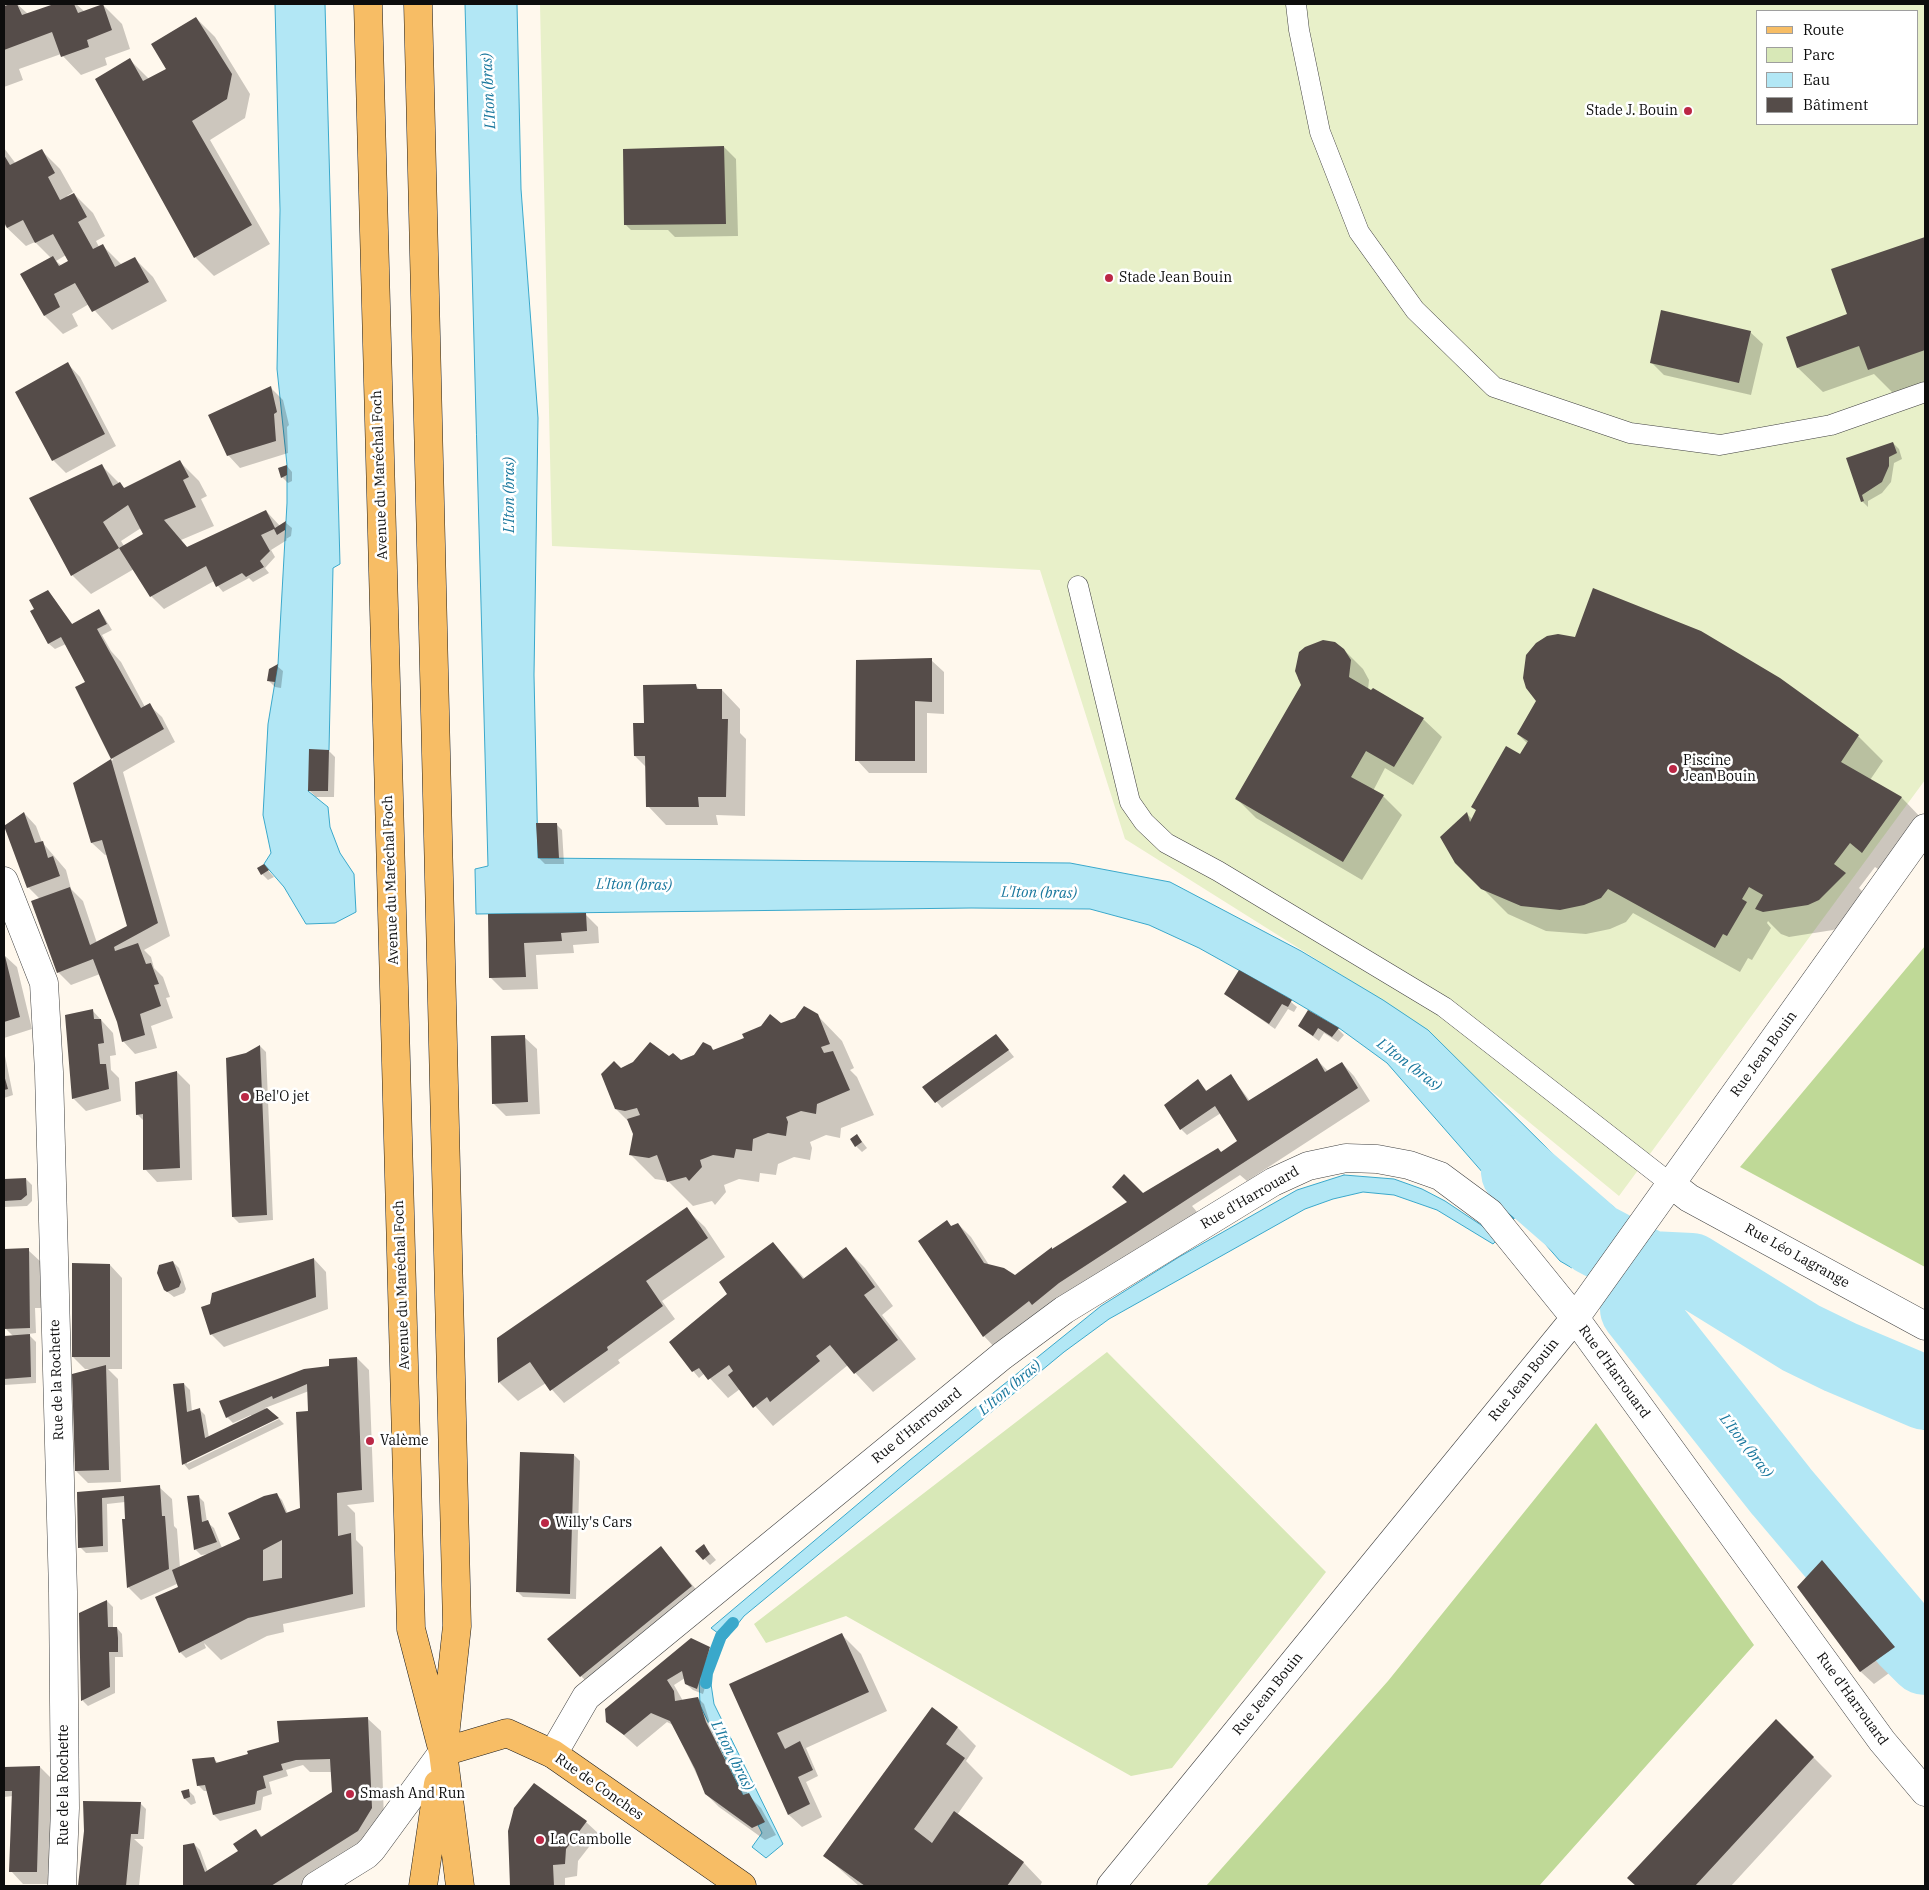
<!DOCTYPE html>
<meta charset="utf-8">
<style>
body{margin:0}
#map{position:relative;width:1929px;height:1890px;overflow:hidden;background:#fff8ed;font-family:"IBM Plex Serif",serif}
canvas{display:block}
.frame{position:absolute;inset:0;border:5px solid #0d0d0d;pointer-events:none}
.legend{position:absolute;left:1756px;top:10px;width:162px;height:115px;box-sizing:border-box;background:#fff;border:1px solid #9e9e9e;margin:0;padding:6px 9px;list-style:none;font-size:15px;color:#0d0d0d}
.legend li{display:flex;align-items:center;gap:10px;height:25px}
.legend b{width:25px;border:1px solid #9e9e9e}
</style>
<div id="map">
<canvas width="1929" height="1890"></canvas>
<div class="frame"></div>
<ul class="legend">
<li><b style="height:6px;background:#f7bd65"></b>Route</li>
<li><b style="height:14px;background:#d8e8b7"></b>Parc</li>
<li><b style="height:14px;background:#b2e7f5"></b>Eau</li>
<li><b style="height:14px;background:#554c49"></b>Bâtiment</li>
</ul>
</div>
<script>
const ctx = document.querySelector('canvas').getContext('2d');
ctx.lineJoin = 'round';
function paint(path, color) { ctx.fillStyle = color; ctx.fill(path, 'evenodd'); }
const poly = rows => new Path2D(rows.map(r => 'M' + r).join(''));
function stroke(path, color, width, dash) { ctx.strokeStyle = color; ctx.lineWidth = width; ctx.lineCap = dash ? 'butt' : 'round'; ctx.setLineDash(dash || []); ctx.stroke(path); }
function drawText(font, color, halo, rows, align = 'center') {
  ctx.font = font + ' "IBM Plex Serif",serif'; ctx.lineWidth = 5; ctx.setLineDash([]); ctx.textBaseline = 'middle'; ctx.strokeStyle = halo; ctx.fillStyle = color; for (const [text, x, y, turn = 0] of rows) {
    ctx.save(); ctx.translate(x, y); ctx.rotate((+turn || 0) * Math.PI / 180); ctx.textAlign = isNaN(turn) ? turn : align; if (halo) ctx.strokeText(text, 0, 0); ctx.fillText(text, 0, 0); ctx.restore();
  }
}
const green = poly([
 [1107,1352,1326,1572,1172,1768,1131,1776,846,1616,766,1643,754,1624]
]);
const forest = poly([
 [1925,946,1925,1267,1740,1167],
 [1596,1423,1754,1645,1539,1886,1206,1886,1388,1681]
]);
const pitch = poly([
 [540,4,1925,4,1925,780,1619,1196,1378,998,1125,839,1040,570,552,546],
 [1758,11,1918,11,1918,124,1758,124]
]);
const water = poly([
 [275,4,325,4,340,564,333,568,329,750,308,791,328,807,330,827,340,853,354,874,356,912,335,923,306,924,284,887,264,864,271,853,263,815,268,724,278,664,287,503,287,465,277,369,280,210,275,4],
 [465,4,517,4,521,189,538,418,534,675,538,858,1070,863,1170,882,1301,951,1383,1000,1428,1030,1566,1167,1617,1210,1572,1268,1560,1261,1387,1063,1339,1028,1287,997,1199,948,1149,925,1090,909,971,908,476,914,475,869,488,866,465,4],
 [1344,1175,1394,1179,1422,1189,1445,1201,1487,1229,1496,1241,1493,1244,1437,1210,1394,1195,1363,1192,1333,1199,1305,1209,1109,1319,1064,1352,744,1616,726,1639,711,1628,910,1460,1101,1306,1179,1257,1297,1190,1344,1175],
 [1670,1241,1705,1259,1729,1262,1776,1294,1743,1335,1660,1293,1653,1301,1694,1352,1713,1372,1687,1405,1635,1343,1631,1326,1619,1312,1670,1241],
 [1827,1330,1838,1339,1843,1334,1925,1374,1925,1430,1800,1364,1827,1330],
 [1743,1413,1821,1509,1919,1630,1895,1647,1722,1442,1743,1413],
 [703,1665,712,1668,711,1684,714,1704,783,1844,766,1858,752,1847,762,1833,758,1825,764,1822,743,1795,700,1705,699,1678,703,1665]
]);
const shadow = poly([
 [17,4,28,14,58,4,76,4,85,12,103,5,122,24,130,49,105,58,107,65,81,75,61,54,19,69,23,80,4,87,4,8],
 [196,18,215,37,250,94,245,118,210,140,270,244,214,276,195,257,129,59,149,79,168,69],
 [724,147,736,159,738,236,675,237,668,230,631,230,625,224],
 [4,148,16,164,41,150,60,169,73,192,67,196,68,198,74,194,93,213,105,236,96,241,99,247,103,246,122,265,134,258,153,277,167,301,112,330,89,304,72,314,78,326,63,334,44,315,51,258,35,242,26,246,4,225],
 [66,255,69,262,62,266,56,261],
 [1925,238,1925,383,1894,394,1874,374,1823,392,1798,368,1788,337,1849,315,1833,270],
 [1750,332,1763,344,1751,395,1664,375,1651,362],
 [68,364,80,377,116,446,66,473,53,460],
 [271,388,283,400,289,425,287,427,288,453,240,468,228,455],
 [1893,443,1899,449,1902,459,1894,463,1891,482,1882,493,1868,501,1868,507,1862,501,1848,459],
 [180,462,199,481,207,496,201,499,214,526,181,540,188,548,266,511,280,526,286,523,292,528,291,536,286,539,287,540,271,550,275,557,265,568,269,573,253,582,249,578,223,592,214,581,164,609,151,596,134,569,91,594,72,575,101,465,125,489],
 [141,528,144,534,124,546,121,541],
 [287,466,292,472,292,481,288,483,282,477],
 [48,591,73,625,99,611,104,617,112,630,102,635,111,651,121,662,145,707,149,705,162,717,175,742,123,772,170,936,144,950,151,957,154,968,163,977,170,997,166,998,173,1018,151,1026,157,1048,135,1054,123,1041,118,1022,100,974,71,985,58,972,40,899,28,887,5,825,24,813,36,826,42,842,66,870,71,889,83,901,97,943,129,927,108,854,105,855,92,843,74,783,113,760,77,688,87,682,66,644,55,649,49,644,32,612],
 [1344,650,1363,669,1369,680,1368,690,1423,719,1442,737,1413,785,1385,768,1373,791,1383,796,1402,815,1362,880,1256,818,1237,799,1303,685,1298,679,1297,663],
 [931,660,944,672,944,714,927,713,927,773,869,773,857,760],
 [277,666,283,671,281,688,275,687,269,681],
 [695,685,700,690,722,690,740,709,740,733,746,739,745,816,716,815,718,825,666,825,648,806,646,767,635,756,645,725],
 [1518,734,1858,736,1883,761,1870,780,1902,798,1925,822,1888,876,1875,867,1859,888,1870,899,1847,922,1833,930,1789,937,1781,934,1768,921,1767,923,1771,928,1752,960,1748,958,1740,972,1633,913,1626,922,1610,929,1586,934,1546,931,1508,914,1456,862,1467,814,1472,819,1477,811,1473,807,1520,756,1528,744],
 [329,751,335,757,334,797,316,797,310,791],
 [556,824,562,830,564,864,545,864,539,858],
 [264,866,274,877,268,880,262,874],
 [585,914,598,927,599,943,573,945,574,953,536,955,538,989,503,990,490,977,489,916],
 [4,955,17,967,32,1029,4,1038],
 [1225,994,1291,1002,1297,1007,1294,1012,1288,1009,1275,1029],
 [92,1010,113,1033,116,1055,110,1056,111,1070,119,1078,121,1101,86,1111,73,1098],
 [817,1015,842,1041,854,1068,850,1070,857,1077,874,1115,841,1128,840,1138,826,1135,810,1142,812,1148,810,1160,794,1157,778,1164,776,1175,760,1173,759,1182,739,1179,724,1185,726,1192,715,1205,712,1201,693,1206,668,1181,655,1179,630,1154,634,1134,630,1123,616,1109,621,1069,669,1058,681,1061,710,1047,715,1051,781,1025],
 [1299,1026,1338,1029,1344,1035,1338,1042,1324,1033,1319,1041],
 [524,1037,537,1049,540,1114,506,1116,493,1103],
 [1002,1042,1014,1057,942,1108,924,1087],
 [260,1046,266,1052,273,1220,239,1223,233,1217,247,1054],
 [4,1051,13,1095,4,1098],
 [1317,1060,1328,1071,1342,1063,1354,1076,1370,1101,1247,1181,1240,1175,1192,1206,1198,1213,996,1349,984,1336,937,1267,947,1222,952,1227,958,1224,971,1237,989,1265,1015,1276,1143,1194,1221,1154,1239,1142,1221,1113,1187,1135,1181,1129,1198,1081,1207,1091,1231,1076,1250,1101],
 [177,1072,190,1085,192,1180,157,1182,145,1169,144,1121,137,1114,137,1083],
 [857,1135,867,1148,862,1152,856,1146],
 [26,1179,32,1185,32,1201,27,1206,4,1207,4,1180],
 [686,1209,705,1227,725,1257,662,1301,675,1319,618,1360,620,1363,564,1403,546,1383,518,1401,499,1382,499,1338],
 [773,1243,805,1279,846,1249,865,1268,893,1306,882,1315,916,1359,873,1392,848,1365,773,1426,740,1389,728,1398,705,1373,699,1378,670,1343,729,1294],
 [4,1250,28,1250,41,1262,42,1308,35,1308,36,1333,28,1334,36,1342,36,1383,4,1385,4,1337,13,1336,5,1328],
 [314,1259,326,1272,328,1309,224,1347,211,1334],
 [173,1262,179,1268,186,1289,184,1293,174,1297,165,1290],
 [110,1265,122,1278,122,1369,108,1369,118,1379,121,1482,88,1483,76,1471,91,1369,85,1369,73,1357],
 [357,1358,369,1370,374,1502,347,1505,355,1513,356,1540,363,1547,365,1607,283,1624,284,1632,267,1636,221,1660,204,1643,206,1648,186,1658,180,1652,179,1583,141,1600,129,1588,123,1520,126,1520,125,1502,107,1504,108,1552,86,1553,80,1547,78,1493,159,1487,172,1499,174,1526,177,1529,180,1568,210,1554,201,1555,195,1549,198,1496,204,1502,207,1522,214,1528,222,1548,241,1539,276,1494,282,1500,288,1514,302,1508,309,1391,265,1408,277,1418,187,1461,187,1464,279,1419,284,1424,189,1470,184,1464,184,1384,190,1390,192,1412,199,1409,205,1415,209,1438,252,1417,251,1415,233,1423,227,1417,331,1367],
 [574,1455,580,1461,576,1599,523,1597,517,1591],
 [704,1546,716,1560,710,1565,697,1551],
 [661,1547,704,1599,593,1688,581,1676],
 [1822,1562,1907,1660,1874,1684,1861,1672,1799,1587],
 [107,1601,113,1607,113,1628,117,1628,122,1634,123,1657,115,1657,115,1693,88,1706,83,1701,81,1613],
 [842,1635,861,1654,887,1711,806,1748,818,1776,806,1782,822,1817,802,1827,789,1815,731,1685],
 [709,1649,715,1655,703,1694,693,1690,686,1684,685,1678,674,1685,683,1701,698,1698,704,1704,712,1729,729,1761,736,1767,748,1795,761,1808,776,1835,765,1840,719,1807,706,1794,673,1725,667,1722,637,1747,608,1721],
 [368,1719,381,1731,384,1821,371,1843,303,1886,184,1886,184,1846,194,1844,200,1850,208,1872,240,1851,256,1831,263,1837,333,1793,332,1772,310,1772,303,1765,286,1770,288,1776,269,1782,272,1794,263,1797,261,1810,220,1821,214,1815,208,1791,204,1791,198,1785,213,1758,218,1763],
 [1776,1720,1832,1776,1731,1886,1637,1886,1628,1878],
 [957,1727,976,1746,966,1761,983,1778,957,1815,1024,1863,1042,1882,1040,1886,859,1886,825,1856],
 [40,1767,53,1780,49,1884,23,1884,11,1871,13,1796,4,1797,4,1769],
 [188,1790,194,1796,196,1803,191,1805,185,1799,183,1792],
 [140,1803,146,1809,144,1839,134,1839,143,1847,139,1886,80,1886,85,1832],
 [586,1822,599,1834,578,1861,577,1876,565,1878,565,1886,511,1886,510,1831]
]);
const stream = poly([
 [1497,1228,1527,1197],
 [706,1683,707,1673,721,1636,733,1623]
]);
const river = poly([
 [1518,1172,1595,1239,1650,1268,1691,1270,1801,1338,1840,1357,1925,1393],
 [1637,1309,1781,1491,1906,1639,1925,1658]
]);
const building = poly([
 [11,4,17,4,22,15,54,4,74,4,78,13,103,4,112,30,87,40,89,47,61,57,52,32,4,50,4,6],
 [196,17,232,74,227,99,192,121,252,225,194,258,95,79,130,58,143,81,166,69,151,44],
 [724,146,726,224,624,225,623,149],
 [42,149,55,173,48,177,60,200,74,193,87,217,78,222,93,249,103,244,115,267,135,257,149,282,92,312,75,283,54,294,60,307,44,316,20,274,53,256,59,266,68,261,53,234,35,243,23,220,7,228,4,222,4,155,10,165],
 [1925,237,1925,350,1868,370,1859,346,1797,368,1786,337,1847,314,1831,269],
 [1661,310,1751,331,1739,383,1650,363],
 [68,362,105,434,52,461,15,392],
 [271,386,277,412,274,414,276,441,227,456,208,415],
 [1893,442,1897,453,1889,457,1889,466,1882,482,1862,495,1864,501,1861,502,1846,458],
 [180,460,189,477,183,480,196,507,164,520,187,547,266,510,275,528,286,521,285,530,277,535,274,529,261,535,270,551,260,561,264,567,246,577,242,573,216,587,206,566,150,597,119,548,143,534,128,505,103,522,119,548,71,576,29,498,102,464,113,486,120,482,124,488],
 [287,465,287,475,281,478,278,468],
 [1593,588,1701,631,1780,678,1859,735,1841,762,1902,797,1862,853,1850,843,1834,864,1846,873,1819,900,1808,905,1763,912,1755,909,1763,895,1749,887,1742,899,1747,902,1727,936,1723,934,1715,948,1608,889,1601,898,1584,905,1560,910,1521,906,1481,889,1455,863,1440,837,1467,812,1470,822,1476,810,1471,807,1506,746,1520,754,1528,741,1517,734,1536,701,1526,688,1523,678,1526,655,1536,643,1547,636,1558,634,1575,637],
 [48,590,72,624,99,609,107,624,97,629,108,649,141,708,150,703,164,729,111,759,75,687,85,682,61,637,48,644,30,611,34,609,29,600],
 [1323,640,1335,642,1344,649,1351,660,1349,677,1371,690,1373,688,1424,718,1394,767,1366,751,1351,777,1384,795,1343,862,1235,799,1301,685,1295,671,1299,652,1305,647],
 [932,658,932,702,915,701,915,761,855,761,856,660],
 [278,664,275,682,267,681,269,669],
 [696,684,697,689,722,689,722,719,728,719,726,797,698,797,699,807,646,807,645,756,634,756,633,723,644,723,643,685],
 [309,749,329,750,328,791,308,791],
 [111,759,158,923,114,947,115,951,138,943,146,964,151,963,159,984,154,985,161,1006,140,1014,145,1035,122,1042,117,1022,93,959,57,973,31,901,70,887,90,945,127,926,102,840,91,843,73,783],
 [24,812,35,843,43,841,48,858,53,856,60,876,27,888,4,826],
 [536,823,557,823,559,858,538,858],
 [264,864,269,870,261,875,257,868],
 [586,913,587,931,561,933,562,941,524,943,526,977,489,978,488,914],
 [4,952,20,1017,4,1022],
 [1239,970,1292,1000,1288,1007,1282,1004,1269,1024,1224,994],
 [804,1006,818,1014,830,1044,821,1047,824,1053,833,1051,850,1090,817,1104,816,1114,801,1111,786,1117,788,1122,786,1136,768,1133,753,1139,752,1151,736,1149,734,1158,713,1155,700,1160,702,1167,689,1181,686,1177,667,1182,657,1155,649,1158,629,1155,633,1134,627,1119,640,1115,637,1108,625,1111,615,1109,601,1074,614,1061,621,1068,633,1062,650,1042,669,1056,673,1053,681,1060,694,1055,703,1042,711,1046,713,1050,744,1038,742,1034,761,1026,770,1014,781,1023,795,1018],
 [93,1009,94,1019,101,1019,104,1043,98,1044,100,1064,106,1064,109,1089,72,1099,65,1015],
 [1308,1010,1339,1028,1332,1037,1318,1028,1313,1036,1298,1026],
 [996,1034,1009,1050,935,1103,922,1087],
 [525,1035,528,1102,492,1104,491,1036],
 [260,1045,267,1215,232,1217,226,1058,246,1053],
 [1317,1058,1325,1072,1342,1062,1358,1088,1059,1283,1032,1305,1029,1301,983,1337,918,1241,947,1220,951,1226,958,1223,984,1263,1004,1268,1015,1275,1052,1247,1052,1249,1127,1202,1112,1187,1124,1174,1143,1193,1218,1148,1221,1152,1237,1141,1215,1106,1180,1130,1164,1105,1198,1079,1206,1091,1231,1074,1248,1101],
 [177,1071,180,1168,143,1170,143,1114,136,1115,135,1082],
 [4,1075,8,1089,4,1090],
 [857,1134,862,1142,855,1147,850,1139],
 [26,1178,27,1195,21,1200,4,1201,4,1179],
 [687,1207,708,1238,646,1281,663,1306,607,1347,608,1350,550,1391,530,1362,498,1383,497,1338],
 [773,1242,803,1279,846,1247,875,1287,864,1295,898,1340,854,1374,830,1345,816,1356,820,1361,770,1402,767,1397,753,1408,728,1375,733,1371,729,1365,708,1380,699,1368,692,1372,669,1342,727,1294,719,1282],
 [29,1248,30,1328,4,1329,4,1249],
 [314,1258,316,1297,210,1335,201,1307,210,1304,212,1293],
 [173,1261,181,1282,179,1287,167,1292,164,1290,157,1273,159,1265],
 [72,1263,110,1264,110,1357,72,1357],
 [30,1334,31,1377,4,1379,4,1336],
 [357,1357,362,1490,337,1493,338,1536,351,1533,353,1594,248,1618,179,1653,155,1597,178,1587,172,1570,240,1539,228,1513,264,1496,277,1493,286,1513,300,1508,296,1412,308,1411,307,1384,273,1399,272,1396,226,1418,219,1401,304,1369,329,1366,329,1359],
 [282,1540,282,1578,263,1581,263,1550],
 [106,1365,109,1470,75,1471,72,1374],
 [184,1383,187,1412,200,1408,205,1438,267,1408,279,1418,182,1465,173,1384],
 [520,1452,574,1454,570,1594,516,1592],
 [160,1485,162,1516,165,1516,169,1569,127,1588,122,1519,125,1519,124,1496,102,1498,103,1546,78,1548,77,1492],
 [199,1495,202,1522,208,1520,217,1542,194,1550,187,1496],
 [704,1544,710,1554,703,1560,695,1551],
 [661,1546,692,1586,580,1677,547,1639],
 [1822,1560,1895,1647,1860,1672,1797,1587],
 [107,1600,108,1627,117,1627,118,1638,118,1652,109,1652,110,1687,81,1701,79,1613],
 [842,1633,869,1692,777,1733,785,1749,800,1741,813,1770,798,1777,810,1804,788,1815,729,1684],
 [691,1638,710,1647,697,1689,685,1684,682,1671,667,1680,674,1691,675,1701,698,1697,706,1722,743,1795,749,1793,765,1822,752,1828,705,1794,695,1769,670,1721,651,1713,624,1735,606,1722,605,1709],
 [932,1707,958,1727,946,1744,965,1758,914,1829,932,1843,954,1811,1024,1862,1007,1886,865,1886,823,1856],
 [368,1717,372,1808,358,1831,271,1886,183,1886,183,1845,194,1843,205,1872,238,1851,233,1844,254,1830,256,1829,261,1837,332,1792,330,1759,296,1760,281,1764,283,1770,263,1776,266,1788,257,1791,255,1804,213,1815,205,1785,197,1786,192,1759,214,1757,216,1763,248,1754,247,1751,279,1742,277,1721],
 [1776,1719,1814,1757,1695,1886,1636,1886,1627,1878],
 [40,1766,37,1872,9,1872,12,1791,4,1791,4,1767],
 [534,1783,587,1821,566,1849,565,1864,553,1865,554,1886,510,1886,508,1831,514,1808],
 [189,1789,190,1797,184,1799,181,1791],
 [83,1801,141,1802,138,1834,131,1834,126,1886,78,1886,84,1831]
]);
const lane = poly([
 [1296,4,1299,30,1320,132,1359,232,1415,310,1494,387,1630,433,1720,445,1831,425,1925,392],
 [1078,586,1130,802,1144,822,1166,843,1218,871,1444,1007,1671,1184]
]);
const street = poly([
 [4,881,44,983,49,1072,63,1592,65,1808,62,1886],
 [1671,1184,1689,1198,1925,1326],
 [553,1754,586,1697,1002,1356,1064,1310,1273,1182,1308,1166,1346,1158,1377,1159,1409,1165,1440,1176,1490,1213,1575,1318,1882,1741,1925,1792],
 [316,1886,366,1855,372,1849,443,1752],
 [1111,1886,1575,1318,1925,828]
]);
const primary = poly([
 [368,4,411,1629,443,1752,460,1886],
 [418,4,457,1626,445,1736],
 [443,1752,507,1733,553,1754,742,1886],
 [423,1886,438,1784]
]);
const markers = [
 [1688,111,5,"#bb2745"],
 [1109,278,5,"#bb2745"],
 [1673,769,5,"#bb2745"],
 [245,1097,5,"#bb2745"],
 [370,1441,5,"#bb2745"],
 [545,1523,5,"#bb2745"],
 [350,1794,5,"#bb2745"],
 [540,1840,5,"#bb2745"]
];
const poiNames = [
 ["Stade J. Bouin",1678,111,"right"],
 ["Stade Jean Bouin",1119,278],
 ["Piscine",1683,761],
 ["Jean Bouin",1683,777],
 ["Bel'O jet",255,1097],
 ["Valème",380,1441],
 ["Willy's Cars",555,1523],
 ["Smash And Run",360,1794],
 ["La Cambolle",550,1840]
];
const streetNames = [
 ["Avenue du Maréchal Foch",380,475,-92],
 ["Avenue du Maréchal Foch",391,880,-92],
 ["Rue Jean Bouin",1764,1054,-54],
 ["Rue d'Harrouard",1250,1198,-30],
 ["Rue Léo Lagrange",1797,1256,29],
 ["Avenue du Maréchal Foch",402,1285,-92],
 ["Rue d'Harrouard",1614,1372,54],
 ["Rue de la Rochette",57,1380,-92],
 ["Rue Jean Bouin",1524,1380,-51],
 ["Rue d'Harrouard",917,1426,-39],
 ["Rue Jean Bouin",1268,1694,-51],
 ["Rue d'Harrouard",1852,1699,54],
 ["Rue de la Rochette",64,1785,-90],
 ["Rue de Conches",599,1787,35]
];
const waterNames = [
 ["L'Iton (bras)",489,91,-93],
 ["L'Iton (bras)",510,495,-90],
 ["L'Iton (bras)",634,885,1],
 ["L'Iton (bras)",1039,893,1],
 ["L'Iton (bras)",1409,1065,37],
 ["L'Iton (bras)",1010,1388,-40],
 ["L'Iton (bras)",1746,1446,52],
 ["L'Iton (bras)",732,1756,63]
];
paint(green, '#d8e8b7');
paint(forest, '#bfd997');
paint(pitch, '#e8f0c9');
paint(water, '#b2e7f5');
stroke(water, '#3aa8cb', 1);
paint(shadow, '#0003');
stroke(stream, '#3aa8cb', 12);
stroke(river, '#b2e7f5', 74);
paint(building, '#554c49');
stroke(lane, '#404040', 21);
stroke(street, '#404040', 29);
stroke(primary, '#1e1e1e', 29);
stroke(lane, '#fff', 20);
stroke(street, '#fff', 28);
stroke(primary, '#f7bd65', 28);
for (const [x, y, r, color] of markers) { const dot = new Path2D(); dot.arc(x, y, r, 0, 2 * Math.PI); ctx.fillStyle = color; ctx.fill(dot); stroke(dot, '#fff', 2); }
drawText('14px', '#0d0d0d', '#fff', poiNames, 'left');
drawText('14px', '#0d0d0d', '#fff', streetNames);
drawText('italic 15px', '#18779d', '#fff', waterNames);
</script>
